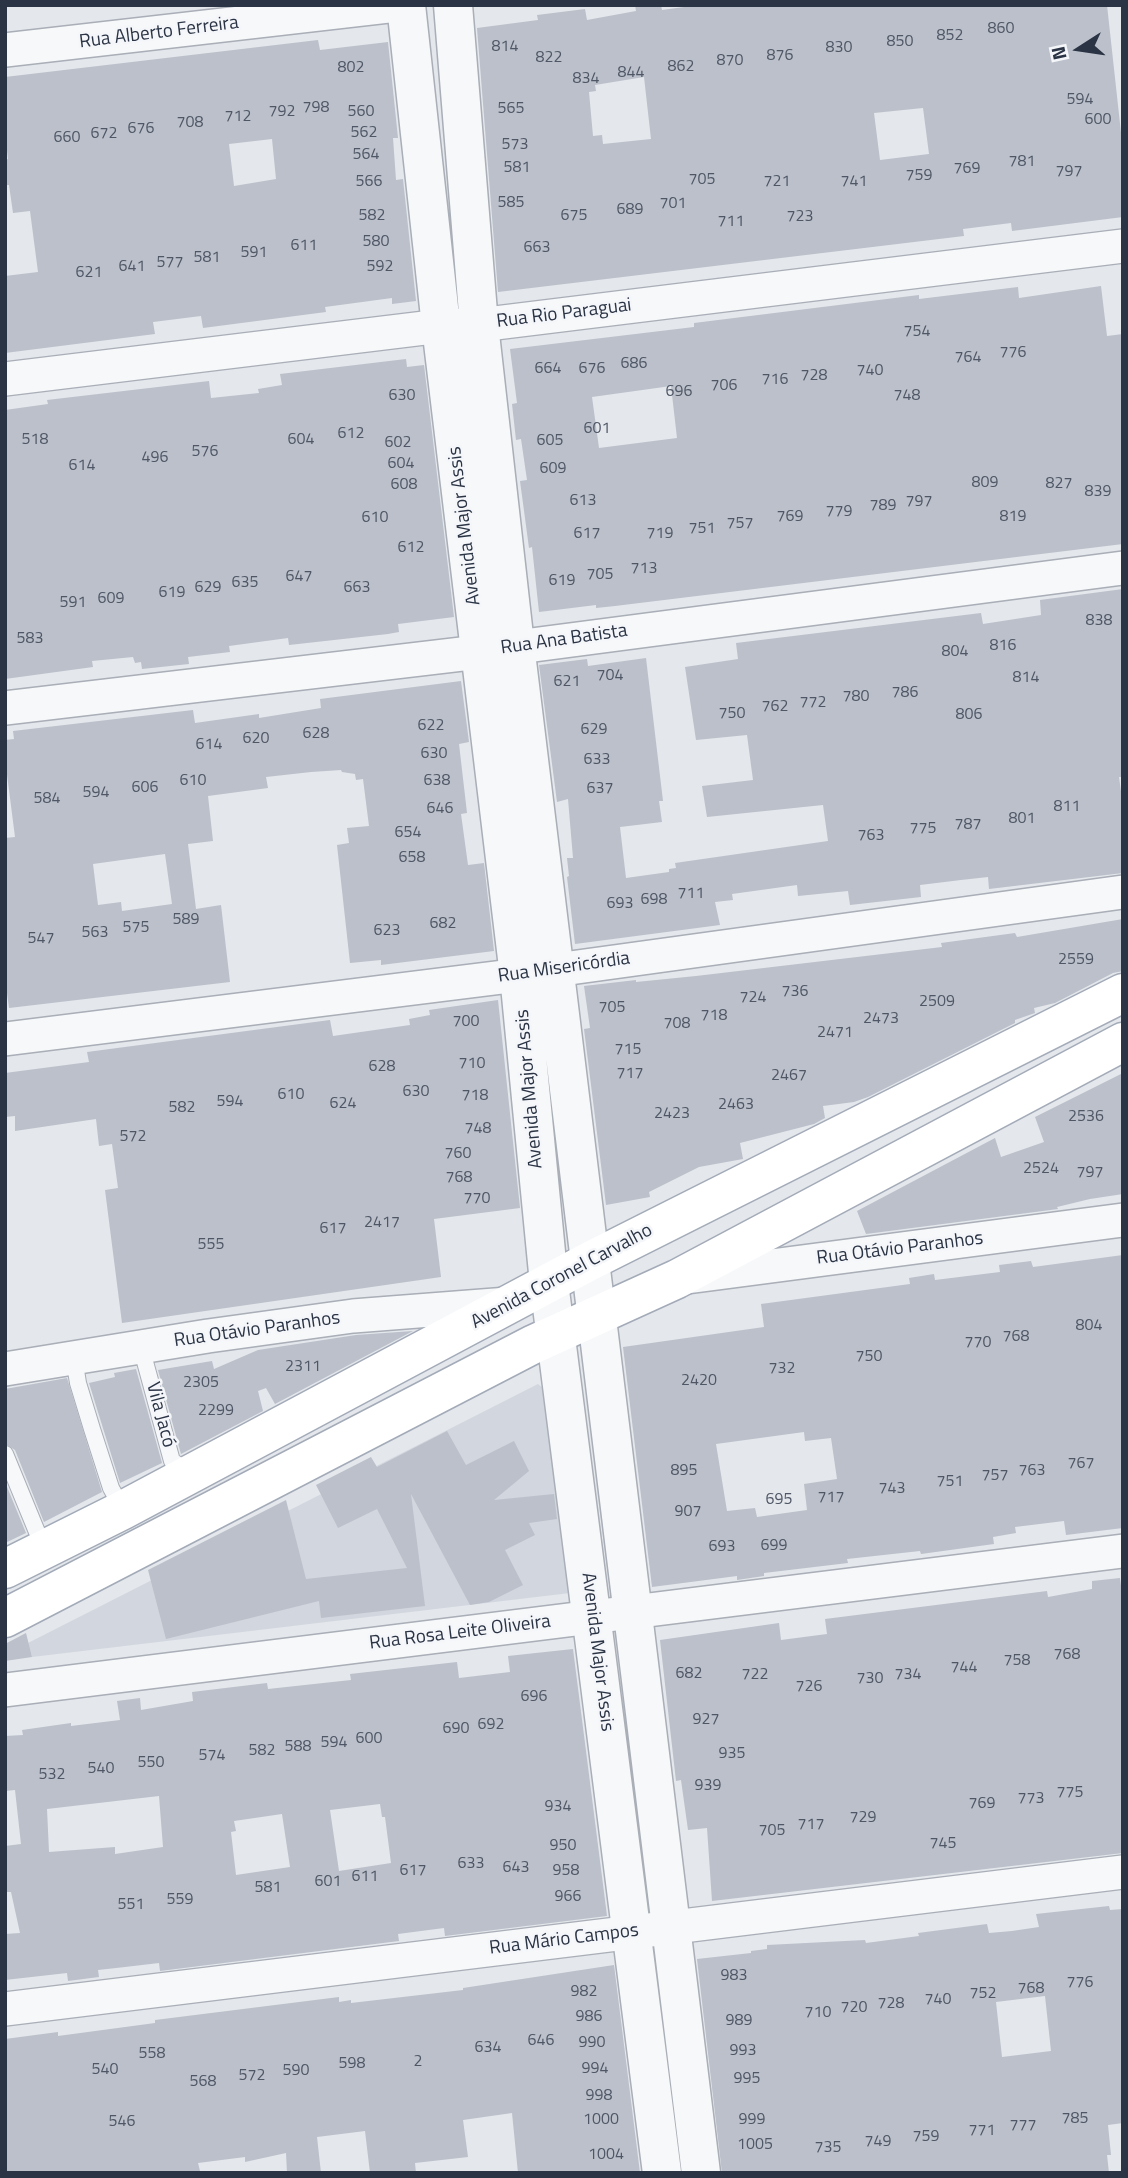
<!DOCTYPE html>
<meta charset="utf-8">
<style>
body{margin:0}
#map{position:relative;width:1128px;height:2178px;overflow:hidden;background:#e4e7ec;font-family:"Titillium Web",sans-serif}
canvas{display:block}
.frame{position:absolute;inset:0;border:7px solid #2b3445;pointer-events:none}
.north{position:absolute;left:1044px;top:14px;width:70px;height:70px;-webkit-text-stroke:5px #f4f6f9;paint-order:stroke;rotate:258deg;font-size:19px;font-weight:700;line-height:28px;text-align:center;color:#2b3445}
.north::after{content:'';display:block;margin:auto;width:24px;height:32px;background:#2b3445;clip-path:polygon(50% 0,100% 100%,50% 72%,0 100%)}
</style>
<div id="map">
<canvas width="1128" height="2178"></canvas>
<div class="frame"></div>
<div class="north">N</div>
</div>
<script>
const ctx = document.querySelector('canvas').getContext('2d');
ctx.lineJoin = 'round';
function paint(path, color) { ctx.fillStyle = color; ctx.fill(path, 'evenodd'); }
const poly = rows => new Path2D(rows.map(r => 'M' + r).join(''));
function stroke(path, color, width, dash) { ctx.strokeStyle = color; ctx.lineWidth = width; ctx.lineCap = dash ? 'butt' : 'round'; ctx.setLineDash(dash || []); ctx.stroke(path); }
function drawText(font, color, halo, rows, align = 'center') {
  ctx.font = font + ' "Titillium Web",sans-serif'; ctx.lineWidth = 5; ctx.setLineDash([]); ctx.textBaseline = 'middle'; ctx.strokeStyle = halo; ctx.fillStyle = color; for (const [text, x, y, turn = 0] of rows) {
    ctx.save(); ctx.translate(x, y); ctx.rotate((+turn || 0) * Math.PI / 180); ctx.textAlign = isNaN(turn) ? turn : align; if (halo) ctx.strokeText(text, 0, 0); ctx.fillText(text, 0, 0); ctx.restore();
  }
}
const built = poly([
 [538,1384,544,1389,570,1593,32,1657,28,1643]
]);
const building = poly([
 [635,5,661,5,662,10,699,5,1107,5,1123,151,1123,217,1012,231,1011,223,963,229,964,236,498,292,477,28,538,20,537,15,585,9,587,20,636,11],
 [644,77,651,139,603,144,602,135,593,136,589,92,596,91,595,85],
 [923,108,929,154,880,160,874,113],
 [318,40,320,50,388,42,398,138,393,138,396,180,403,179,416,301,392,304,392,298,325,307,326,312,203,328,201,316,153,322,155,334,5,353,5,276,38,272,30,211,13,213,9,185,5,185,5,160,8,159,5,133,5,77],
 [272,139,276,179,234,186,229,144],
 [1101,286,1107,336,1123,334,1123,544,615,606,596,608,596,605,539,612,532,547,529,548,520,481,527,480,521,439,516,440,512,404,517,403,510,349,694,327,694,323,919,295,919,299,1018,287,1019,298],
 [671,386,677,438,599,448,592,397],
 [406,359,407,367,424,365,454,617,398,624,399,632,388,634,289,645,288,638,229,646,230,652,188,657,189,664,142,669,141,662,135,663,133,657,92,661,93,667,5,679,5,410,48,404,47,400,209,381,211,398,259,393,258,389,282,385,280,374],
 [1123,589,1123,777,1119,777,1123,806,1123,873,989,889,988,877,961,880,920,885,921,897,850,905,848,891,798,896,797,885,732,894,733,900,715,902,720,925,575,944,567,877,569,876,567,858,573,858,568,799,557,802,539,665,587,659,588,666,646,658,663,801,659,801,662,822,620,827,626,878,669,872,669,869,676,868,675,863,828,841,823,805,707,817,702,786,753,780,747,735,696,740,685,667,738,659,736,643,981,613,983,624,1041,615,1040,600],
 [461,681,469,742,459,744,467,813,461,814,468,865,484,863,494,951,381,965,381,960,350,963,337,845,349,843,347,828,369,826,363,779,356,780,355,774,342,772,341,770,311,772,266,777,268,788,208,796,213,841,188,844,196,909,221,905,230,982,9,1008,7,993,5,994,5,838,15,837,5,759,5,740,14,739,13,731,193,710,195,723,259,714,259,718,321,708,320,699],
 [165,854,172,904,122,911,121,902,98,905,93,864],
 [1123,919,1123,971,1113,973,1055,1003,1034,1008,1035,1013,1015,1020,1015,1023,868,1097,854,1102,823,1106,825,1118,814,1124,740,1143,743,1159,699,1167,649,1192,650,1197,606,1205,584,1029,590,1028,584,986,636,980,636,982,696,976,942,947,941,943,1015,933,1017,937],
 [498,1000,520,1208,434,1219,441,1277,122,1323,105,1190,118,1188,112,1144,99,1146,96,1119,15,1131,15,1116,5,1117,5,1073,89,1062,87,1052,330,1020,333,1036,410,1025,409,1019,430,1015,429,1010],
 [1123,1073,1123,1194,1090,1199,1057,1207,1058,1209,866,1234,857,1211,995,1138,1001,1157,1044,1142,1035,1117],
 [1123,1255,1123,1528,1066,1535,1064,1521,1015,1527,1016,1533,993,1537,994,1544,921,1554,920,1551,847,1559,848,1563,764,1573,764,1576,737,1580,737,1576,652,1587,623,1347,764,1327,761,1304,910,1284,909,1278,934,1274,935,1280,1000,1272,999,1265,1031,1261,1033,1267],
 [804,1432,805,1441,831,1438,837,1479,804,1484,807,1510,757,1517,755,1508,727,1511,716,1444],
 [413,1331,275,1404,266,1388,258,1391,263,1411,181,1454,158,1370,212,1361,214,1369,258,1350,356,1335],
 [136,1369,162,1463,120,1483,89,1383,115,1377,114,1373],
 [67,1378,102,1492,44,1522,15,1450,5,1444,5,1389],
 [447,1431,466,1465,514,1441,529,1471,494,1500,554,1494,557,1519,529,1523,535,1535,505,1550,523,1585,489,1602,470,1605,411,1494,425,1606,321,1618,319,1601,166,1639,148,1570,286,1500,306,1579,407,1568,377,1509,338,1528,316,1485,371,1457,377,1467],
 [5,1482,26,1533,5,1543],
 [1120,1578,1123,1601,1123,1853,712,1901,707,1828,688,1830,681,1780,676,1781,660,1640,779,1623,781,1640,827,1634,825,1619,1047,1591,1048,1597,1092,1589,1092,1581],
 [26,1633,32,1657,5,1661,5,1644],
 [573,1649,607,1916,445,1936,444,1928,398,1934,399,1941,160,1971,159,1963,125,1967,98,1970,99,1977,68,1981,67,1973,5,1980,5,1934,20,1933,11,1892,5,1892,5,1846,21,1844,15,1790,5,1791,5,1736,23,1735,22,1730,71,1723,71,1726,120,1720,117,1701,140,1698,141,1710,193,1701,192,1692,267,1683,268,1689,351,1680,350,1674,457,1662,459,1678,510,1672,508,1656],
 [159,1796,163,1847,115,1854,115,1847,49,1852,47,1809],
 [380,1804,382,1817,385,1817,391,1863,339,1871,330,1810],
 [282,1814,290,1867,236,1875,231,1832,236,1831,234,1821],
 [1109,1906,1110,1910,1123,1909,1123,2123,1108,2125,1111,2155,1107,2155,1109,2173,722,2173,697,1959,751,1953,751,1951,767,1949,767,1945,865,1940,866,1943,919,1936,918,1933,987,1924,989,1933,1012,1931,1039,1927,1036,1914],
 [1045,1996,1051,2051,1002,2057,996,2002],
 [614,1965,640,2173,518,2173,512,2113,463,2120,468,2157,415,2163,416,2173,370,2173,365,2131,317,2137,321,2173,287,2173,286,2153,245,2162,245,2157,198,2163,200,2171,188,2173,5,2173,5,2039,58,2032,58,2036,155,2023,155,2020,339,1997,339,2002,351,2000,351,2003,463,1990,463,1988]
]);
const service = poly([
 [141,1347,172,1461,189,1472],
 [74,1358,78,1383,92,1429,111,1488,123,1510],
 [5,1454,44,1549]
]);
const minor = poly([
 [5,50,397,5],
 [5,379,441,326,479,325,1123,246],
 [5,708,479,652,1123,568],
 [5,1039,519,975,1123,892],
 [687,1277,1123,1220],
 [5,1369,208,1336,353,1316,508,1304],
 [5,1690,1123,1551],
 [5,2009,1123,1872]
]);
const tertiary = poly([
 [406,5,441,326,519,975,549,1283,662,2173],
 [453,5,479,325,515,645,701,2173]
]);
const primary = poly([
 [5,1569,123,1510,590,1261,1123,993],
 [5,1618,532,1345,677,1279,1123,1042]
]);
const numberNames = [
 ["860",1001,29],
 ["852",950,36],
 ["850",900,42],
 ["814",505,47],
 ["830",839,48],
 ["876",780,56],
 ["822",549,58],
 ["870",730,61],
 ["862",681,67],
 ["802",351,68],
 ["844",631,73],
 ["834",586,79],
 ["594",1080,100],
 ["798",316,108],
 ["565",511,109],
 ["792",282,112],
 ["560",361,112],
 ["712",238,117],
 ["600",1098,120],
 ["708",190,123],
 ["676",141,129],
 ["562",364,133],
 ["672",104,134],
 ["660",67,138],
 ["573",515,145],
 ["564",366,155],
 ["781",1022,162],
 ["581",517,168],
 ["769",967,169],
 ["797",1069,172],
 ["759",919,176],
 ["705",702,180],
 ["566",369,182],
 ["721",777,182],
 ["741",854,182],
 ["585",511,203],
 ["701",673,204],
 ["689",630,210],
 ["582",372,216],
 ["675",574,216],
 ["723",800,217],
 ["711",731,222],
 ["580",376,242],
 ["611",304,246],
 ["663",537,248],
 ["591",254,253],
 ["581",207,258],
 ["577",170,263],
 ["641",132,267],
 ["592",380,267],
 ["621",89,273],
 ["754",917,332],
 ["776",1013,353],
 ["764",968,358],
 ["686",634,364],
 ["664",548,369],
 ["676",592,369],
 ["740",870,371],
 ["728",814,376],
 ["716",775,380],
 ["706",724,386],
 ["696",679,392],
 ["630",402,396],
 ["748",907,396],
 ["601",597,429],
 ["612",351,434],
 ["518",35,440],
 ["604",301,440],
 ["605",550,441],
 ["602",398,443],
 ["576",205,452],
 ["496",155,458],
 ["604",401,464],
 ["614",82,466],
 ["609",553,469],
 ["809",985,483],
 ["827",1059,484],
 ["608",404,485],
 ["839",1098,492],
 ["613",583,501],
 ["797",919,502],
 ["789",883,506],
 ["779",839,512],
 ["769",790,517],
 ["819",1013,517],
 ["610",375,518],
 ["757",740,524],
 ["751",702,529],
 ["617",587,534],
 ["719",660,534],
 ["612",411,548],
 ["713",644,569],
 ["705",600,575],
 ["647",299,577],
 ["619",562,581],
 ["635",245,583],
 ["629",208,588],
 ["663",357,588],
 ["619",172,593],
 ["609",111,599],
 ["591",73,603],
 ["838",1099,621],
 ["583",30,639],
 ["816",1003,646],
 ["804",955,652],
 ["704",610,676],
 ["814",1026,678],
 ["621",567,682],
 ["786",905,693],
 ["780",856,697],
 ["772",813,703],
 ["762",775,707],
 ["750",732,714],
 ["806",969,715],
 ["622",431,726],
 ["629",594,730],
 ["628",316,734],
 ["620",256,739],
 ["614",209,745],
 ["630",434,754],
 ["633",597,760],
 ["610",193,781],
 ["638",437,781],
 ["606",145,788],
 ["637",600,789],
 ["594",96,793],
 ["584",47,799],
 ["811",1067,807],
 ["646",440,809],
 ["801",1022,819],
 ["787",968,825],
 ["775",923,829],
 ["654",408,833],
 ["763",871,836],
 ["658",412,858],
 ["711",691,894],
 ["698",654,900],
 ["693",620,904],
 ["589",186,920],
 ["682",443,924],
 ["575",136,928],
 ["623",387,931],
 ["563",95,933],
 ["547",41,939],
 ["2559",1076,960],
 ["736",795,992],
 ["724",753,998],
 ["2509",937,1002],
 ["705",612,1008],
 ["718",714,1016],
 ["2473",881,1019],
 ["700",466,1022],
 ["708",677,1024],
 ["2471",835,1033],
 ["715",628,1050],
 ["710",472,1064],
 ["628",382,1067],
 ["717",630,1074],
 ["2467",789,1076],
 ["630",416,1092],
 ["610",291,1095],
 ["718",475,1096],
 ["594",230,1102],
 ["624",343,1104],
 ["2463",736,1105],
 ["582",182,1108],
 ["2423",672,1114],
 ["2536",1086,1117],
 ["748",478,1129],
 ["572",133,1137],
 ["760",458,1154],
 ["2524",1041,1169],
 ["797",1090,1173],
 ["768",459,1178],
 ["770",477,1199],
 ["2417",382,1223],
 ["617",333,1229],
 ["555",211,1245],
 ["804",1089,1326],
 ["768",1016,1337],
 ["770",978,1343],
 ["750",869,1357],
 ["2311",303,1367],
 ["732",782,1369],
 ["2420",699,1381],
 ["2305",201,1383],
 ["2299",216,1411],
 ["767",1081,1464],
 ["895",684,1471],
 ["763",1032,1471],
 ["757",995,1476],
 ["751",950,1482],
 ["743",892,1489],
 ["717",831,1498],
 ["695",779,1500],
 ["907",688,1512],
 ["699",774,1546],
 ["693",722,1547],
 ["768",1067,1655],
 ["758",1017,1661],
 ["744",964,1668],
 ["682",689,1674],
 ["722",755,1675],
 ["734",908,1675],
 ["730",870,1679],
 ["726",809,1687],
 ["696",534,1697],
 ["927",706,1720],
 ["692",491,1725],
 ["690",456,1729],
 ["600",369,1739],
 ["594",334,1743],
 ["588",298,1747],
 ["582",262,1751],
 ["935",732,1754],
 ["574",212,1756],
 ["550",151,1763],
 ["540",101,1769],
 ["532",52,1775],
 ["939",708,1786],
 ["775",1070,1793],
 ["773",1031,1799],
 ["769",982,1804],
 ["934",558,1807],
 ["729",863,1818],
 ["717",811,1825],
 ["705",772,1831],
 ["745",943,1844],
 ["950",563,1846],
 ["633",471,1864],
 ["643",516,1868],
 ["617",413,1871],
 ["958",566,1871],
 ["611",365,1877],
 ["601",328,1882],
 ["581",268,1888],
 ["966",568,1897],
 ["559",180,1900],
 ["551",131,1905],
 ["983",734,1976],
 ["776",1080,1983],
 ["768",1031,1989],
 ["982",584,1992],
 ["752",983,1994],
 ["740",938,2000],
 ["728",891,2004],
 ["720",854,2008],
 ["710",818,2013],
 ["986",589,2017],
 ["989",739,2021],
 ["646",541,2041],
 ["990",592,2043],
 ["634",488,2048],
 ["993",743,2051],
 ["558",152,2054],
 ["2",418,2062],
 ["598",352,2064],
 ["994",595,2069],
 ["540",105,2070],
 ["590",296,2071],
 ["572",252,2076],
 ["995",747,2079],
 ["568",203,2082],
 ["998",599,2096],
 ["785",1075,2119],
 ["1000",601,2120],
 ["999",752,2120],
 ["546",122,2122],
 ["777",1023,2126],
 ["771",982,2131],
 ["759",926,2137],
 ["749",878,2142],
 ["1005",755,2145],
 ["735",828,2148],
 ["1004",606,2155]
];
const streetNames = [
 ["Rua Alberto Ferreira",159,33,-7],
 ["Rua Rio Paraguai",564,314,-7],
 ["Avenida Major Assis",465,526,-97],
 ["Rua Ana Batista",564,640,-8],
 ["Rua Misericórdia",564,968,-8],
 ["Avenida Major Assis",530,1089,-95],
 ["Rua Otávio Paranhos",900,1249,-7],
 ["Avenida Coronel Carvalho",562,1277,-28],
 ["Rua Otávio Paranhos",257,1330,-8],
 ["Vila Jacó",160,1415,75],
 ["Rua Rosa Leite Oliveira",460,1633,-7],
 ["Avenida Major Assis",597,1652,83],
 ["Rua Mário Campos",564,1940,-7]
];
paint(built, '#d2d6de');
paint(building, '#bbc0ca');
stroke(service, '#a9aeb7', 18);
stroke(minor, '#a9aeb7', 36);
stroke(tertiary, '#a9aeb7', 41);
stroke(primary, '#a3abb8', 41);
stroke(service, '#f7f8fa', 16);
stroke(minor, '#f7f8fa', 33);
stroke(tertiary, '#f7f8fa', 38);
stroke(primary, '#fff', 38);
drawText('16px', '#4f5766', null, numberNames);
drawText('19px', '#2b3445', '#f4f6f9', streetNames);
</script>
